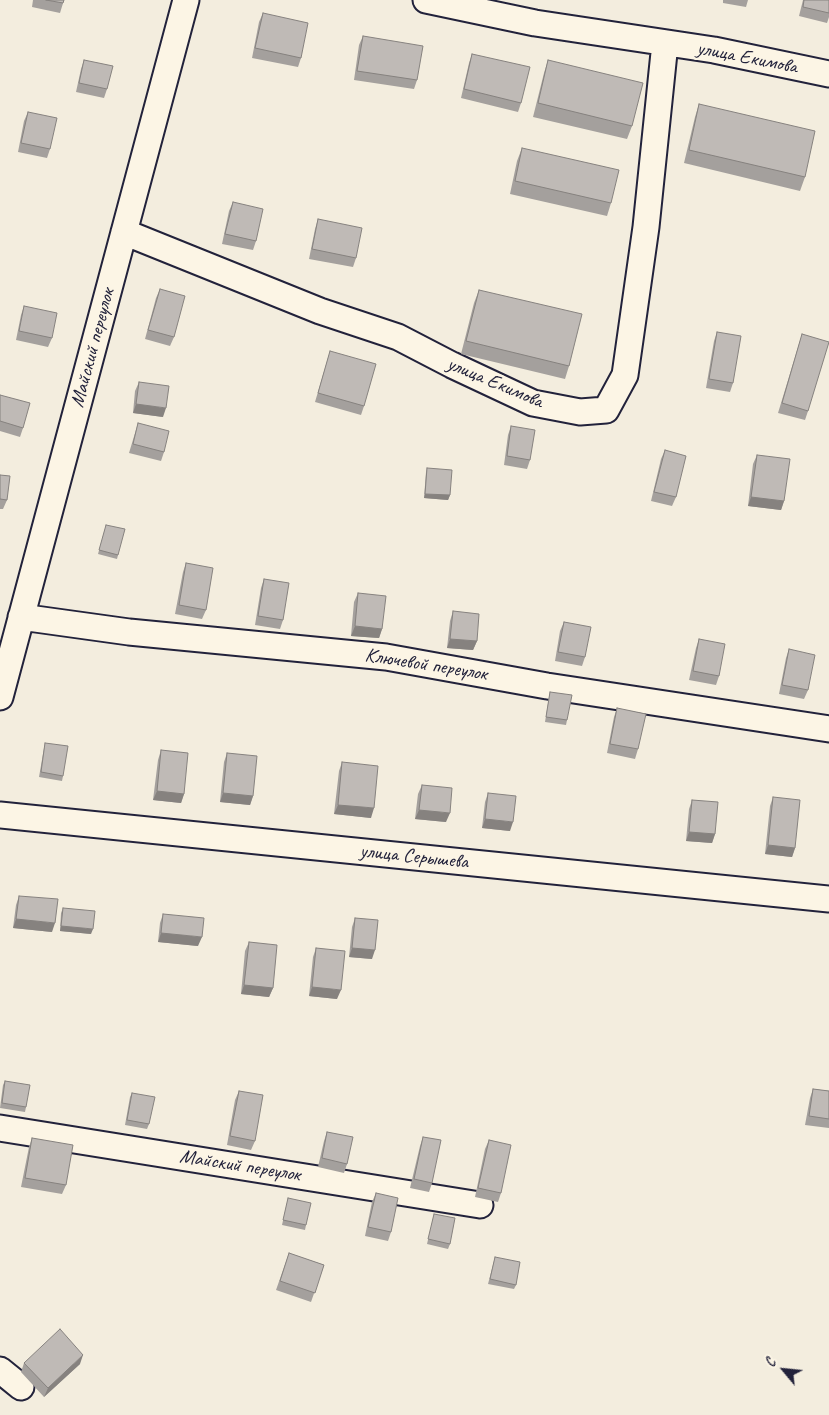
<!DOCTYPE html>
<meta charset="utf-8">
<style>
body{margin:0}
#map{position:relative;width:829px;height:1415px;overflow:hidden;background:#f3edde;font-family:Caveat,sans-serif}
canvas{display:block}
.north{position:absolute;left:759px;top:1345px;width:50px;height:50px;-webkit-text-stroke:4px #fcf5e5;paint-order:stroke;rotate:298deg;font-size:14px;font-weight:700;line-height:20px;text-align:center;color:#22223b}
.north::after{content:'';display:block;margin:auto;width:18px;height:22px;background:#22223b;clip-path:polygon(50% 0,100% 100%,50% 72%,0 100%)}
</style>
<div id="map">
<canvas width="829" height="1415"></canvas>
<div class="north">С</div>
</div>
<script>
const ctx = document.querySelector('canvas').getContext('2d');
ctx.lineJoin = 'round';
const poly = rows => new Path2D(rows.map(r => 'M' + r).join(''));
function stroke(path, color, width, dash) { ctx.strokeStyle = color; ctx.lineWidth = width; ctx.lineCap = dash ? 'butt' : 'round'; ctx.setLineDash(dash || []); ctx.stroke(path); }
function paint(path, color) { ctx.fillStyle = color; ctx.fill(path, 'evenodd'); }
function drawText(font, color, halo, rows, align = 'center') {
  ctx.font = font + ' Caveat,sans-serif'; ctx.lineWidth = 4.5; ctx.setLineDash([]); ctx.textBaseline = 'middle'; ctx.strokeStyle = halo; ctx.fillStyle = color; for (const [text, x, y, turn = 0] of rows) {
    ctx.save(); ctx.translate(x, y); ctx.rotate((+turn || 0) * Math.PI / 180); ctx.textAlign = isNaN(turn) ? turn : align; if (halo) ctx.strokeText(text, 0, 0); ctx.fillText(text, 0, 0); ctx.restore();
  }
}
const minor = poly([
 [426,0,535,23,714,50,829,74],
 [124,232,320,311,398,337,452,365,533,403,580,412,606,410,625,375,646,227,665,43],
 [21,617,129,632,386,657,547,686,829,729],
 [0,697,186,0],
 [0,815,829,899],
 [0,1128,480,1205],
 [0,1370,21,1387]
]);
const wall = poly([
 [33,0,64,0,60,13,32,7],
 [723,0,748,0,746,7,723,3],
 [803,0,829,0,829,17,827,23,799,16],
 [263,13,301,58,298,67,252,58,259,22],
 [363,36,417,80,414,89,354,80,359,45],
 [472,54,521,103,518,112,461,98,469,63],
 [84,60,107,89,104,98,76,92,81,69],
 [548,60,632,126,627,139,533,117,544,73],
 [699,104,805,177,800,191,684,163,695,117],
 [28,112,50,149,47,158,18,152,24,121],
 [522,148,611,203,607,216,510,194,517,161],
 [233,202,256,241,253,250,222,244,229,211],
 [318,219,356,258,353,267,309,259,315,229],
 [160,289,174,337,170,346,145,339,156,298],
 [479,290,569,366,565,379,461,354,474,303],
 [24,306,52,338,48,347,16,340,21,315],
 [717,332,733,383,730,392,706,388,714,341],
 [802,334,808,411,805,420,778,413],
 [330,351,364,406,361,415,315,402],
 [139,382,163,417,133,413,135,391],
 [0,395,23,428,20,437,0,431],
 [138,423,164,452,161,461,129,453],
 [511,426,530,460,527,469,504,465,508,435],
 [665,450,676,497,672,506,651,501,661,459],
 [757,455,784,501,781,510,748,506,753,464],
 [427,468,450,495,448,500,424,498,426,472],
 [0,475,7,500,3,509,0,509],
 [106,525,118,555,117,559,98,554],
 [186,563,206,610,202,619,175,614,183,572],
 [264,579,283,620,280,629,255,625,261,588],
 [358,593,382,629,379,638,351,636,354,602],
 [453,611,477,641,473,650,447,648,450,621],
 [564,622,585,657,582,666,555,661,560,631],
 [699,639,719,676,716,685,689,680,696,648],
 [789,649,808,690,804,699,779,694,786,658],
 [550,692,567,720,566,725,545,722,549,697],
 [617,708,638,749,635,759,607,753,614,717],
 [45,743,63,776,62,781,39,777,44,748],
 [161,750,184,794,181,803,153,800,158,760],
 [227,753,253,796,250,805,220,802,224,762],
 [342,762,371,818,334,814,339,771],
 [422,785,446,822,415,819,418,794],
 [488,793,510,831,482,828,485,802],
 [773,797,795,848,792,857,765,854,770,806],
 [692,800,715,834,712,843,686,841,689,809],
 [19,896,52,932,13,928,16,905],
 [63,908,91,934,60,931,61,913],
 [163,914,198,946,158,942,160,923],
 [355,918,372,959,349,957,352,927],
 [249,942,273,988,269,997,241,994,245,951],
 [316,948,337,999,309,996,313,957],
 [5,1081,26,1107,25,1112,0,1108,3,1085],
 [813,1089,829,1091,829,1128,805,1125,810,1098],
 [239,1091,255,1141,251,1150,227,1145,235,1100],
 [132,1093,149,1124,147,1129,125,1125,130,1097],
 [327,1132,347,1164,344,1173,318,1167,324,1141],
 [423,1137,432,1183,429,1192,410,1188,420,1146],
 [32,1138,66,1185,62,1194,21,1187,29,1147],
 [489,1140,501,1193,498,1202,475,1197,485,1149],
 [376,1193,391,1232,388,1241,365,1236,372,1202],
 [288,1198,306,1225,305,1230,282,1225],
 [434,1214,450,1244,448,1249,427,1244],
 [289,1253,324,1265,311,1302,276,1290],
 [495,1257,516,1285,514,1289,488,1284],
 [24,1363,80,1364,44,1397,21,1372]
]);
const shadedWall = poly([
 [136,404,166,408,163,417,133,413],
 [425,494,450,495,448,500,424,498],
 [751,497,784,501,781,510,748,506],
 [355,626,382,629,379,638,351,636],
 [450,639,477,641,473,650,447,648],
 [157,791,184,794,181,803,153,800],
 [223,793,253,796,250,805,220,802],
 [338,805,374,808,371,818,334,814],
 [419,810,450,813,446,822,415,819],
 [485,819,513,822,510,831,482,828],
 [689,832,715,834,712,843,686,841],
 [768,845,795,848,792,857,765,854],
 [16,919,55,923,52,932,13,928],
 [61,926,93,929,91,934,60,931],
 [161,933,202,937,198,946,158,942],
 [352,948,375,950,372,959,349,957],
 [244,985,273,988,269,997,241,994],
 [312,987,341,990,337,999,309,996],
 [83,1355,80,1364,44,1397,48,1388]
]);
const building = poly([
 [46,0,64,0,63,3,46,0],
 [804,0,829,0,829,13,803,7,804,0],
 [263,13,308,23,301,58,255,48,263,13],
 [363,36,423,46,417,80,357,71,363,36],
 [472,54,530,67,521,103,464,89,472,54],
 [84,60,113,66,107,89,79,83,84,60],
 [548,60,643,83,632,126,538,103,548,60],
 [699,104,815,131,805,177,689,150,699,104],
 [28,112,57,118,50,149,21,143,28,112],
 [522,148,619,170,611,203,515,181,522,148],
 [233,202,263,209,256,241,225,234,233,202],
 [318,219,362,228,356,258,312,249,318,219],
 [160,289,185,296,174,337,148,330,160,289],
 [479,290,582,314,569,366,466,341,479,290],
 [24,306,57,313,52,338,19,331,24,306],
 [717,332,741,336,733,383,709,379,717,332],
 [802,334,829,342,808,411,782,403,802,334],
 [330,351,376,364,364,406,318,393,330,351],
 [139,382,169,386,166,408,136,404,139,382],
 [0,395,30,403,23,428,0,421,0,395],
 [138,423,169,431,164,452,133,444,138,423],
 [511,426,535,430,530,460,507,456,511,426],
 [665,450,686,456,676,497,654,492,665,450],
 [757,455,790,459,784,501,751,497,757,455],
 [427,468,452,470,450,495,425,494,427,468],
 [0,475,10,476,7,500,0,499,0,475],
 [106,525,125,529,118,555,99,550,106,525],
 [186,563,213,568,206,610,179,605,186,563],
 [264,579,289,583,283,620,258,616,264,579],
 [358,593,386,596,382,629,355,626,358,593],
 [453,611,479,614,477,641,450,639,453,611],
 [564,622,591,627,585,657,558,652,564,622],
 [699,639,725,644,719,676,693,671,699,639],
 [789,649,815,655,808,690,782,685,789,649],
 [550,692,572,695,567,720,546,717,550,692],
 [617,708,646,714,638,749,610,744,617,708],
 [45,743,68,746,63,776,41,772,45,743],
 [161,750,188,753,184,794,157,791,161,750],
 [227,753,257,756,253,796,223,793,227,753],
 [342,762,378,766,374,808,338,805,342,762],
 [422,785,452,788,450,813,419,810,422,785],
 [488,793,516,796,513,822,485,819,488,793],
 [773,797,800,800,795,848,768,845,773,797],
 [692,800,718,802,715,834,689,832,692,800],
 [19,896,58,899,55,923,16,919,19,896],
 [63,908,95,911,93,929,61,926,63,908],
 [163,914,204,918,202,937,161,933,163,914],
 [355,918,378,920,375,950,352,948,355,918],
 [249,942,277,945,273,988,244,985,249,942],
 [316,948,345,951,341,990,312,987,316,948],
 [5,1081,30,1085,26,1107,2,1103,5,1081],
 [813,1089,829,1091,829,1119,809,1116,813,1089],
 [239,1091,263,1095,255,1141,230,1136,239,1091],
 [132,1093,155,1097,149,1124,127,1120,132,1093],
 [327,1132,353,1137,347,1164,322,1158,327,1132],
 [423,1137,441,1140,432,1183,414,1179,423,1137],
 [32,1138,73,1145,66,1185,25,1178,32,1138],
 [489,1140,511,1145,501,1193,478,1188,489,1140],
 [376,1193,398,1198,391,1232,368,1227,376,1193],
 [288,1198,311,1203,306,1225,283,1220,288,1198],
 [434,1214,455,1218,450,1244,428,1239,434,1214],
 [289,1253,324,1265,315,1293,280,1281,289,1253],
 [495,1257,520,1262,516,1285,490,1279,495,1257],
 [60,1329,83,1355,48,1388,24,1363,60,1329]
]);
const streetNames = [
 ["улица Екимова",747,58,11],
 ["Майский переулок",93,348,-75],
 ["улица Екимова",495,383,23],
 ["Ключевой переулок",426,665,9],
 ["улица Серышева",414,857,6],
 ["Майский переулок",240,1166,9]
];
stroke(minor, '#22223b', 29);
stroke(minor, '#fcf5e5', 25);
paint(wall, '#a4a09d');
paint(shadedWall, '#86827f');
paint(building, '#bfbab6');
stroke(building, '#86827f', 1);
drawText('20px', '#22223b', '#fcf5e5', streetNames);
</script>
